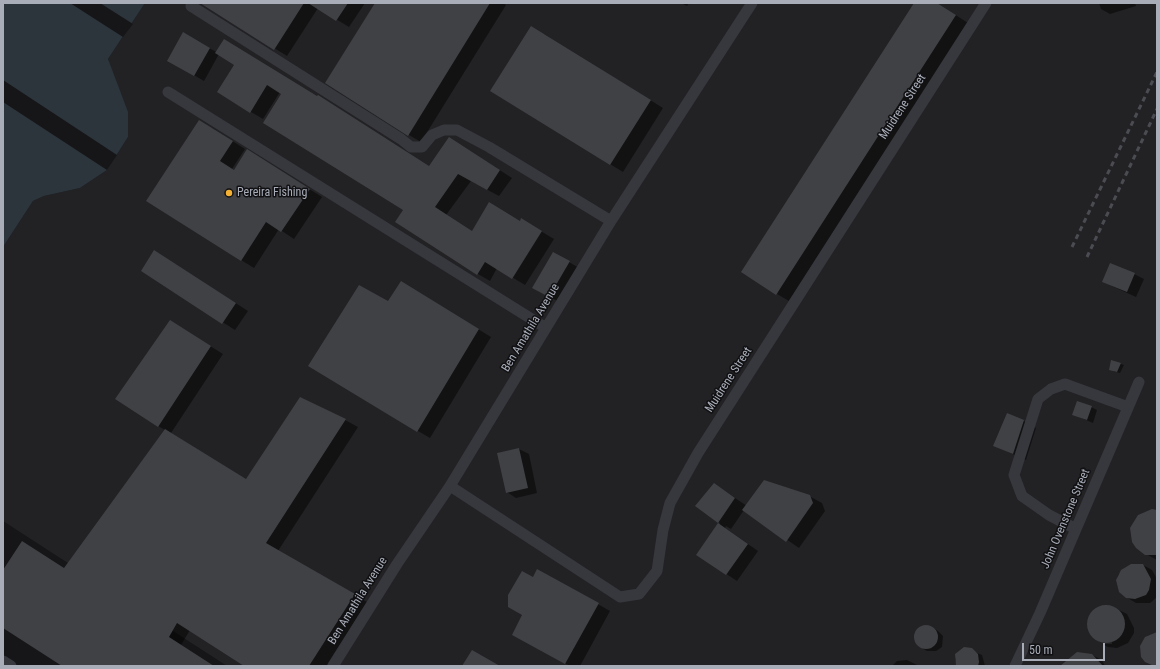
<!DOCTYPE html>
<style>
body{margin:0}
#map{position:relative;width:1160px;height:669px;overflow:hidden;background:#161618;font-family:"Roboto Condensed",sans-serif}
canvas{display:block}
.frame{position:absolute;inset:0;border:4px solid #a8adb8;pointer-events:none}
.scale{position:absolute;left:1022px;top:643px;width:83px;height:18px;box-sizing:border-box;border:2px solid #a8adb8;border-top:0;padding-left:5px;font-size:12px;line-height:14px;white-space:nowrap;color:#a8adb8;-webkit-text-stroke:3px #111113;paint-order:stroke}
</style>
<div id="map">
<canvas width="1160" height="669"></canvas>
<div class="frame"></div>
<div class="scale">50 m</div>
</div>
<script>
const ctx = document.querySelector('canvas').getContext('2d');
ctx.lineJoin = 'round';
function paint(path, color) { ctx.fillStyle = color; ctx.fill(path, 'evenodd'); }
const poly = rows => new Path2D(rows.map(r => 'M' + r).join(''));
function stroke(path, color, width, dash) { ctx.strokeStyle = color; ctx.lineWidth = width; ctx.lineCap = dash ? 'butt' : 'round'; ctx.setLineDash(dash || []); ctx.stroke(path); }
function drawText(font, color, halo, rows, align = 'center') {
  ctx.font = font + ' "Roboto Condensed",sans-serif'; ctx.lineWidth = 3; ctx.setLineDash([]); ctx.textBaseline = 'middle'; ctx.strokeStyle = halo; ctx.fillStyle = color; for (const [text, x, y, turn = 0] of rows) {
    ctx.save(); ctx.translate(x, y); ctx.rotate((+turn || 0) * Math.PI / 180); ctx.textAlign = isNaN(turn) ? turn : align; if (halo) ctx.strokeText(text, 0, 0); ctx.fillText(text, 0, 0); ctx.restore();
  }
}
const built = poly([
 [145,3,1157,3,1157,666,227,666,3,521,3,247,33,201,44,196,80,188,107,170,128,137,108,59]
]);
const water = poly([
 [3,3,145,3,108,59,128,112,128,137,107,170,80,188,44,196,33,201,3,247]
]);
const pier = poly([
 [70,3,100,3,133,24,123,37],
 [3,80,117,155,107,170,3,102]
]);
const shadow = poly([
 [202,3,365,3,349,27,318,8,287,56],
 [376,3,503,3,506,5,421,142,409,135],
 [681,3,689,3,687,6],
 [915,3,937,3,968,23,789,301,777,294],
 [1099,3,1135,3,1136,6,1110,14,1101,9],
 [183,34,430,167,461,145,512,178,499,196,471,181,446,215,472,232,520,222,534,227,554,239,525,285,497,268,490,281,478,274,405,210,283,94,280,92,263,119,251,112,235,64,219,54,204,81,168,60],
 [544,34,663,108,623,172,491,91],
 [212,128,245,149,232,169,234,171,260,158,322,197,294,239,279,229,254,268,241,260],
 [155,251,248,311,235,330,142,271],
 [554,253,579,268,559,302,534,288],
 [1134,274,1144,279,1136,297,1103,282],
 [414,290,491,337,430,438,418,431],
 [183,329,223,354,171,433,246,480,345,420,358,427,278,551,367,602,326,666,246,666,190,630,181,645,213,666,64,666,3,627,3,572,64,569,165,430,158,426],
 [1112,361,1124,365,1120,373,1113,371],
 [1091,407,1097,410,1093,423,1073,414],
 [1024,421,1036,428,1026,460,995,446],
 [519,449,529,454,537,493,516,498,507,492,498,453],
 [714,484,747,506,809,496,822,503,825,511,799,548,744,510,731,529,726,526,725,528,758,551,737,581,698,555,720,523,696,506],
 [1145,512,1157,512,1157,560,1146,554,1131,528,1139,516],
 [1143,565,1152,570,1157,579,1157,597,1150,603,1136,603,1126,597,1117,580,1118,575,1126,567],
 [538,570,610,611,580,666,570,666,525,641,533,579],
 [1102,606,1117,609,1127,614,1134,628,1134,633,1128,643,1117,648,1108,647,1102,644,1112,644,1112,642,1100,642,1091,635,1087,624,1091,613],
 [921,627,932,627,938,631,943,636,942,647,936,651,927,651,920,647,915,640,916,632],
 [965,648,982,655,985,666,957,666,955,659,958,652],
 [1092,655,1102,660,1105,666,1066,666],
 [907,660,919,666,892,666,897,661]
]);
const building = poly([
 [200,3,304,3,274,50],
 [308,3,348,3,336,21],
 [375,3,490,3,408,136,325,83],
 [914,3,937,3,956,15,776,295,741,272],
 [531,26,651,100,610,165,490,91],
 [183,32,210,48,194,76,167,61],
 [224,39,317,96,318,95,429,166,449,137,500,170,487,190,458,174,435,207,472,231,489,202,520,221,521,218,542,231,512,279,485,262,477,275,454,260,395,222,403,210,263,123,281,94,267,85,250,113,217,92,234,65,215,53],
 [199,120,233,141,220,161,234,170,247,149,310,189,281,232,266,222,241,261,146,201],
 [154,250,236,303,222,324,141,271],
 [553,252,570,261,549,297,532,288],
 [1110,263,1135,273,1127,292,1102,282],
 [401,281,479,329,417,432,308,366,359,285,388,301],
 [170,320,211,346,158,427,115,399],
 [1111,360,1121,363,1117,372,1109,370],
 [300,397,346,419,266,543,355,594,309,666,244,666,177,623,169,637,214,666,62,666,3,628,3,570,22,541,64,568,165,429,246,479],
 [1077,401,1092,406,1087,420,1072,415],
 [1007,413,1024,420,1013,454,993,446],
 [519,448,528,488,506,493,497,453],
 [764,480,810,495,813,503,786,542,742,510],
 [714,483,735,498,718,523,695,506],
 [1152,509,1157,510,1157,555,1145,555,1136,548,1132,542,1130,528,1138,515],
 [718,523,748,544,726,575,696,555],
 [1131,564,1143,564,1151,579,1149,590,1146,595,1135,599,1126,598,1119,592,1116,580,1121,570],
 [537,569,599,603,565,664,512,635,522,615,508,607,508,595,522,571,533,577],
 '1087 624a19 19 0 1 1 38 0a19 19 0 1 1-38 0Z',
 '914 637a12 12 0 1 1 24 0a12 12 0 1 1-24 0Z',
 [1157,632,1157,666,1154,666,1145,662,1141,657,1140,646,1145,637],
 [964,647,972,648,978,654,979,662,978,666,956,666,955,654],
 [472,650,500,666,462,666],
 [1077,652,1092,654,1103,666,1060,666]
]);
const minor = poly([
 [191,6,401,139,411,147,422,147,432,135,444,130,457,130,489,147,611,221],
 [168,92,546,328],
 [450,486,620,597,639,594,657,571,663,530,670,503,698,453,986,3],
 [1076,529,1049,515,1022,496,1014,475,1038,399,1051,389,1065,384,1128,407],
 [3,661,11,666],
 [333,666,397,564,450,486,611,221,752,3],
 [1015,666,1040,613,1139,382]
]);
const rail = poly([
 [1072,247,1157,72],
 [1087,257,1157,109]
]);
const markers = [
 [229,193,4,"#f2b134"]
];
const streetNames = [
 ["Muidrene Street",903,107,-57],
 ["Ben Amathila Avenue",531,328,-59],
 ["Muidrene Street",729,380,-57],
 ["John Ovenstone Street",1066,519,-67],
 ["Ben Amathila Avenue",358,601,-58]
];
const poiNames = [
 ["Pereira Fishing",237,193]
];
paint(built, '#222225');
paint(water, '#2c353c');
paint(pier, '#161618');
paint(shadow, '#0007');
paint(building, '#404145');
stroke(minor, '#37383d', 11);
stroke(rail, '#4a4c52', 3, [5, 4]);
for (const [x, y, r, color] of markers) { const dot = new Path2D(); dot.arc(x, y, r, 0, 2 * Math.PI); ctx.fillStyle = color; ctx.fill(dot); stroke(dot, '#111113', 1.5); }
drawText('12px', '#a8adb8', '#111113', streetNames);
drawText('12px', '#a8adb8', '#111113', poiNames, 'left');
</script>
